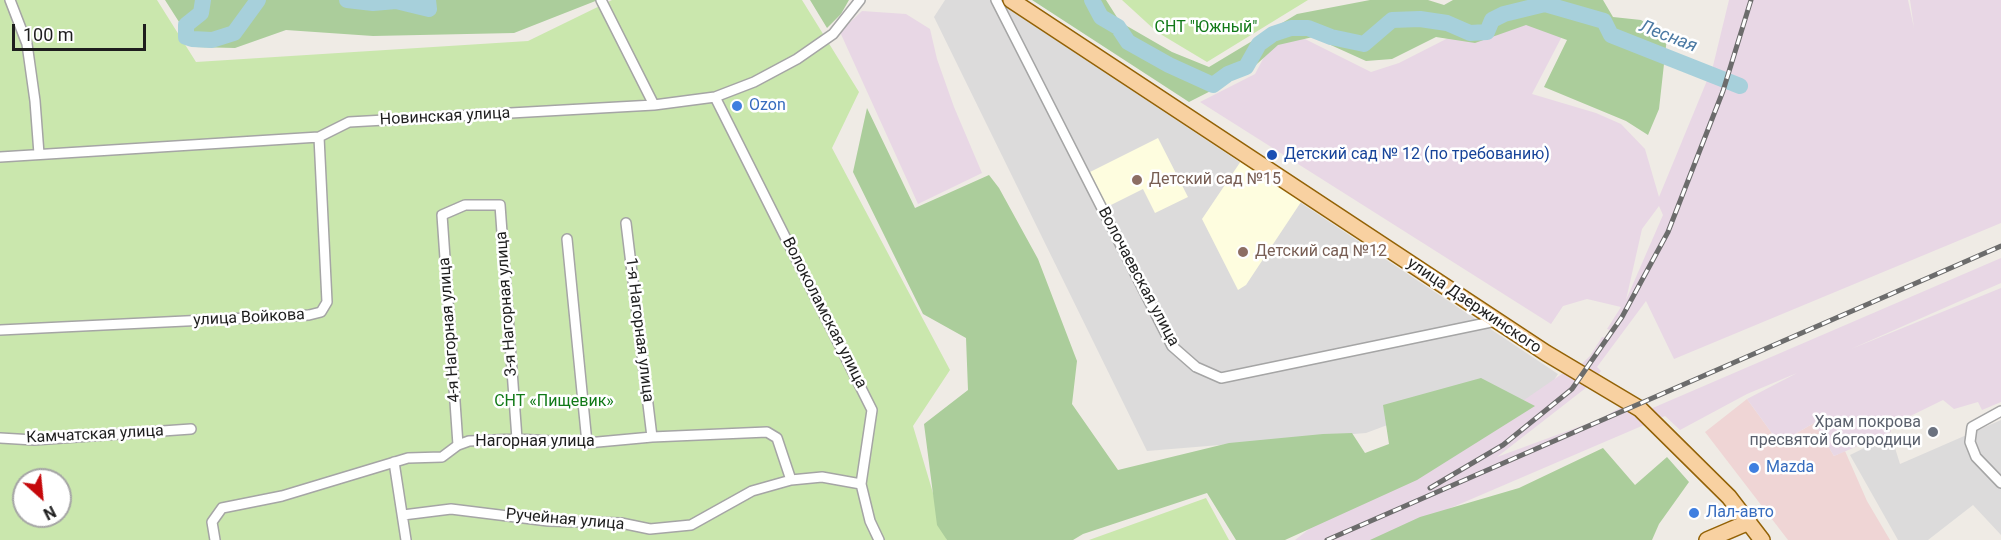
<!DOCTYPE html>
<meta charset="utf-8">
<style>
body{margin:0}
#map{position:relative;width:2001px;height:540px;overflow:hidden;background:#efebe5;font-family:Roboto,sans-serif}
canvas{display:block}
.north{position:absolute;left:12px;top:468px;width:60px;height:60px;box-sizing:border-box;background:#fff;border:2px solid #a5a5a5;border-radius:50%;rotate:153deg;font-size:16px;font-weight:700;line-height:24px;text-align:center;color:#1e1e1e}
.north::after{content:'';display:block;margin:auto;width:21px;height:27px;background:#c5080b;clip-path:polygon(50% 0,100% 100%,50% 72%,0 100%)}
.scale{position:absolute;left:12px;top:24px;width:134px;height:27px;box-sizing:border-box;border:3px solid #1e1e1e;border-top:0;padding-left:8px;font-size:18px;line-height:21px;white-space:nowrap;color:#1e1e1e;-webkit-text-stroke:4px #fff;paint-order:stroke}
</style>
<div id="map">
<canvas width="2001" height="540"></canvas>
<div class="north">N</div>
<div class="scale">100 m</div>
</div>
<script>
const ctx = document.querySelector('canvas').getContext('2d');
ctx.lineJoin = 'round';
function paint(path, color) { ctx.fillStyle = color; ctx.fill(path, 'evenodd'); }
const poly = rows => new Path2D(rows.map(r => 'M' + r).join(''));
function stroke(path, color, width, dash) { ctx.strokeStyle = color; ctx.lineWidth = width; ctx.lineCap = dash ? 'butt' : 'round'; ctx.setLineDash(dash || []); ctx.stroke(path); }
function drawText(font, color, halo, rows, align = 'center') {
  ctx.font = font + ' Roboto,sans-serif'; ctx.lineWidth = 5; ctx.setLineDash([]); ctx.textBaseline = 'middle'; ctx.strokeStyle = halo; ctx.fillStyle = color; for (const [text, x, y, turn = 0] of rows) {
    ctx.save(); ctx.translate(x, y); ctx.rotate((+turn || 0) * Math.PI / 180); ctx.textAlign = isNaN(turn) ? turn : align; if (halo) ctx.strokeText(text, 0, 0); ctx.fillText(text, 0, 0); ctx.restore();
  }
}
const residential = poly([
 [945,0,996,0,1558,374,1544,395,1524,407,1481,390,1366,433,1147,451,934,17],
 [2001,420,2001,535,1973,505,1928,540,1898,540,1850,455,1891,435,1900,464]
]);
const commercial = poly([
 [1747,399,1779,443,1814,423,1834,456,1845,451,1867,501,1890,540,1788,540,1705,432]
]);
const industrial = poly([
 [1729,0,1908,0,1914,28,1910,0,2001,0,2001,223,1674,359,1646,301,1597,367,1601,371,1587,387,1497,457,1600,419,1627,404,1641,413,2001,258,2001,283,1851,349,2001,288,2001,402,1982,410,1978,402,1954,409,1943,400,1890,426,1891,432,1834,456,1814,423,1779,443,1747,399,1797,373,1747,394,1680,430,1665,416,1376,540,1295,540,1313,526,1417,474,1569,369,1573,372,1590,356,1602,337,1608,338,1613,331,1607,329,1621,307,1587,299,1563,306,1551,324,1200,102,1255,74,1272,42,1291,32,1371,72,1399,63,1454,35,1513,11,1571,19,1532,94,1596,113,1621,124,1645,149,1659,197,1713,66],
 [1659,206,1663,215,1626,300,1642,229],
 [862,11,906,14,930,29,937,59,954,107,982,173,918,204,840,32]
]);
const education = poly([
 [1158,138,1188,197,1155,213,1143,189,1107,207,1090,172],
 [1241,161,1301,202,1246,285,1238,290,1202,219]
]);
const grass = poly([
 [0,0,157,0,196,62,528,41,612,0,802,0,859,92,832,148,950,370,913,426,947,540,0,540],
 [24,480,60,480,60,516,24,516],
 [1122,0,1308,0,1207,62,1157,32],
 [1206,498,1229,540,1089,540]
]);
const forest = poly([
 [165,0,598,0,514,33,373,36,286,30,235,48,195,47],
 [810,0,849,0,841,14,827,28],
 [1032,0,1106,0,1120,22,1172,52,1209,67,1297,14,1370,0,1428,0,1444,5,1453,0,1603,0,1613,17,1641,20,1667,37,1659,109,1648,135,1626,121,1544,87,1567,40,1526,25,1475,43,1436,37,1392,59,1366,61,1313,37,1278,45,1248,72,1189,102],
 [867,108,915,208,989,175,999,188,1038,259,1077,361,1072,404,1118,470,1229,443,1323,434,1352,433,1365,453,1389,444,1383,405,1481,378,1535,406,1417,480,1285,540,1236,540,1207,493,1083,534,1073,540,947,540,937,525,924,424,968,390,966,338,923,314,853,172],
 [1603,448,1635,485,1667,457,1689,482,1659,524,1652,540,1370,540,1420,517,1519,488]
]);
const river = poly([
 [203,0,201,13,186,25,186,37,192,39,212,40,234,33,258,0],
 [347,0,373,3,396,1,429,9,428,0],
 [1092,0,1101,17,1118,27,1128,42,1169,65,1213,85,1228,74,1246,67,1259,44,1273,34,1291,28,1308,28,1331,37,1364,44,1392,20,1420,19,1447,23,1470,33,1487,32,1492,20,1504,14,1545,4,1604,21,1611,35,1740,86]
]);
const street = poly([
 [10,0,27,44,35,101,39,154],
 [601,0,654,105],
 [996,0,1172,346,1196,367,1221,378,1496,321],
 [715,97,872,410,861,484,870,521,879,540],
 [0,157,319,137,349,122,654,105,715,97,754,82,797,59,833,34,860,0],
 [626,223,652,437],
 [567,239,587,443],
 [0,330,309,315,321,312,327,302,319,137],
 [2001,411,1972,427,1970,442,1976,457,2001,483],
 [0,438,34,440,191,429],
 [458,445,442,215,465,205,500,205,517,439],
 [394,462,406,540],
 [403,515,451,509,548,521,621,523,650,529,691,525,752,491,791,480,822,477,861,484],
 [215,540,212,522,222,508,282,496,408,458,442,457,458,445,469,441,517,439,587,443,652,437,767,432,777,438,791,480]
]);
const primary = poly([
 [1011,0,1546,353,1640,409,1729,497,1762,540],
 [1707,540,1749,522]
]);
const rail = poly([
 [1430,488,1503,445,1572,389,1622,317,1668,232,1723,91,1751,0],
 [1327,540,2001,246]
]);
const markers = [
 [737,106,6,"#3f7fe0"],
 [1272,155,6,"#1a4fb4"],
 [1137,180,6,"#8d6e63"],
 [1243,252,6,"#8d6e63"],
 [1933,432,6,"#6b7280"],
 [1754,468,6,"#3f7fe0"],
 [1694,513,6,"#3f7fe0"]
];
const parkNames = [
 ["СНТ \"Южный\"",1206,28],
 ["СНТ «Пищевик»",554,402]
];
const shopNames = [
 ["Ozon",749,106],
 ["Mazda",1766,468],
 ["Лал-авто",1706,513]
];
const streetNames = [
 ["Новинская улица",445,117,-3],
 ["Волочаевская улица",1138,277,62],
 ["3-я Нагорная улица",507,304,-94],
 ["улица Дзержинского",1474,306,34],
 ["Волоколамская улица",824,313,63],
 ["улица Войкова",249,318,-3],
 ["4-я Нагорная улица",450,330,-94],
 ["1-я Нагорная улица",639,330,83],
 ["Камчатская улица",95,435,-3],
 ["Нагорная улица",535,442],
 ["Ручейная улица",565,520,5]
];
const transitNames = [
 ["Детский сад № 12 (по требованию)",1284,155]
];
const educationNames = [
 ["Детский сад №15",1149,180],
 ["Детский сад №12",1255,252]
];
const worshipNames = [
 ["Храм покрова",1921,423],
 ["пресвятой богородици",1921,441]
];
const waterNames = [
 ["Лесная",1668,37,21]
];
paint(residential, '#dcdbdb');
paint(commercial, '#efd5d5');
paint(industrial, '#e8d7e5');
paint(education, '#fefddf');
paint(grass, '#cae7ad');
paint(forest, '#abcd9b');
stroke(river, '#a7d0db', 16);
stroke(street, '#a5a5a5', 12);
stroke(primary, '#936206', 18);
stroke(street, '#fff', 9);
stroke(primary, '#f8d1a1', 15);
stroke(rail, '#6c6c6c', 5);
stroke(rail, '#fff', 3, [9]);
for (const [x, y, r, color] of markers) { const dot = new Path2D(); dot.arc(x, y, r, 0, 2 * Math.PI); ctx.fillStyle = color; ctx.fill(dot); stroke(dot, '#fff', 2); }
drawText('16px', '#107917', '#fff', parkNames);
drawText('16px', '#366cbe', '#fff', shopNames, 'left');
drawText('16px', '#1e1e1e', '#fff', streetNames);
drawText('16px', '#164399', '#fff', transitNames, 'left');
drawText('16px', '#785e54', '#fff', educationNames, 'left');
drawText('16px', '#5b616d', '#fff', worshipNames, 'right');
drawText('italic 18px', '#4b79a3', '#fff', waterNames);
</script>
